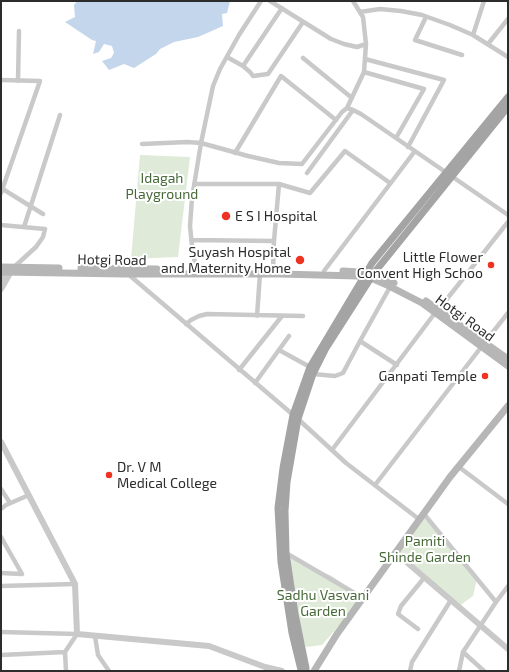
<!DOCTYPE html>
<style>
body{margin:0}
#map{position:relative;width:509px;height:672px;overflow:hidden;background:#fff;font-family:"Exo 2",sans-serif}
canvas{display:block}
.frame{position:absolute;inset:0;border:2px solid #2c2c2c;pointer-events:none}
</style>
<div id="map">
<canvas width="509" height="672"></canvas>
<div class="frame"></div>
</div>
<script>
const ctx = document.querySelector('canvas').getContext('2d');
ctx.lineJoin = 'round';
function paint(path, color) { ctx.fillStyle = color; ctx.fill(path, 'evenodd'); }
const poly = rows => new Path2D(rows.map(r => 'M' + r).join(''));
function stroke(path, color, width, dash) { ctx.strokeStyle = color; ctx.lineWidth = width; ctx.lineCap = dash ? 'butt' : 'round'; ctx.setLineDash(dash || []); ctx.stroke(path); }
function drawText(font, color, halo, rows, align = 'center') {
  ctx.font = font + ' "Exo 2",sans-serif'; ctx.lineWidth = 4; ctx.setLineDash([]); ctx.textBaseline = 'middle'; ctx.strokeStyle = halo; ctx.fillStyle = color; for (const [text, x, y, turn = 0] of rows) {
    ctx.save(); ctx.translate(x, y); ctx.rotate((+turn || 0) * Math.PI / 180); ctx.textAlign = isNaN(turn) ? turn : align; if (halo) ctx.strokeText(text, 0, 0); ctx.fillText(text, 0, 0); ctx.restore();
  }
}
const green = poly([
 [140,155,190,157,178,257,131,259],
 [424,514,477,579,473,596,458,607,396,553],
 [287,557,332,576,363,598,322,645,306,647,299,630]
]);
const water = poly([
 [77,1,230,1,227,13,222,14,223,26,198,37,174,42,160,49,156,54,134,68,124,64,109,70,102,61,111,58,114,53,112,46,104,44,99,52,93,54,96,41,92,40,65,22,75,17,74,5]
]);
const minor = poly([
 [270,1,331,39,344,44,357,47,366,44],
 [360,12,380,9,401,11,422,15,450,25,473,35,508,57],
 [426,17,415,40,462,55],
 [473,35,484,1],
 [488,44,508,19],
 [227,57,243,66,250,72,253,76,268,74,303,22],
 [303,58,352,98],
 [365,59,444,80,408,147],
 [243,66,282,8],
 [364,72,424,89,396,138],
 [1,80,40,81,1,193],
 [18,81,19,31],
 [347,108,364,72,366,44,363,17,353,1],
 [142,144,187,142,201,143,248,156,279,163,302,164,342,112,347,108,353,110],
 [235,153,281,76,336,120],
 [307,173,353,110,361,114,508,215],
 [194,184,279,184,310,193,345,151,390,183],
 [1,188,43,214],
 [1,225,45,229,43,237,36,247,14,267],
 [24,227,60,115],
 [191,240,274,241],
 [196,269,192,246,190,226,192,198,201,143,213,86,220,69,239,35,261,1],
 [273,270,274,241,279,184],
 [324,271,415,151],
 [128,274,298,419,346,463,420,520],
 [390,287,360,341,397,365],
 [439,309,508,222],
 [257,316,260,274],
 [186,324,191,320,199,316,207,314,303,316],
 [485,342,508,313],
 [279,350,310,367],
 [239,370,282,316],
 [313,374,335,376,343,373,360,341],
 [255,383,289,336],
 [332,450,435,313],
 [459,467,508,504],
 [375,485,482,346],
 [1,489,10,503],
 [1,509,6,505,29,495],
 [424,514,496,602,463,652,459,671],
 [1,537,22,574,1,573],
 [286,553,363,598],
 [1,586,75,584],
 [496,602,508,586],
 [418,629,398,614,401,606,424,578],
 [1,632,77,634],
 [95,636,98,655,109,671],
 [463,652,484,671],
 [1,655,65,652],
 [66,671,65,652,77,634],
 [410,671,412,662,451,600]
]);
const tertiary = poly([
 [1,280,7,269],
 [1,289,13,268],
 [1,442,75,584,77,634,209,646,265,667,282,671],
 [396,553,508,649]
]);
const secondary = poly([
 [1,267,59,268],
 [81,268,157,269],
 [343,271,374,273,394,283],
 [1,272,125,274,280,274,357,276,371,278,387,285,422,303,508,366],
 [426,301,508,359],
 [314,671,337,634,450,477,508,406]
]);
const primary = poly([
 [306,668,295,614,286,553,285,511,287,482,298,419,313,374,326,348,374,273,508,107],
 [301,670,292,633,281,562,278,508,283,468,293,415,310,367,372,263,508,97]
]);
const markers = [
 [226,216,5,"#ee3323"],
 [300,260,5,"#ee3323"],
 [491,265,4,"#ee3323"],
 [485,376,4,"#ee3323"],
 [109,475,4,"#ee3323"]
];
const parkNames = [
 ["Idagah",162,178],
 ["Playground",162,194],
 ["Pamiti",425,541],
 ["Shinde Garden",425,557],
 ["Sadhu Vasvani",323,595],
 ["Garden",323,611]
];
const poiNames = [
 ["E S I Hospital",235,216,"left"],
 ["Suyash Hospital",291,252],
 ["and Maternity Home",291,268],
 ["Little Flower",483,257],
 ["Convent High Schoo",483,273],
 ["Ganpati Temple",477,376],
 ["Dr. V M",117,467,"left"],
 ["Medical College",117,483,"left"]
];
const streetNames = [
 ["Hotgi Road",112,260,1],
 ["Hotgi Road",465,318,36]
];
paint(green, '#dfebd8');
paint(water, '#c3d6ec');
stroke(minor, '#c9c9c9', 4.5);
stroke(tertiary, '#c9c9c9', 6);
stroke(secondary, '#b6b6b6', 7);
stroke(primary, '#a4a4a4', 7);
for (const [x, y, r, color] of markers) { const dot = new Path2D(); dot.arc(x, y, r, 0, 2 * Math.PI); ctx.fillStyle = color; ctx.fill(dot); stroke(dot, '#fff', 1.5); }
drawText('14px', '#476938', '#fff', parkNames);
drawText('14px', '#2c2c2c', '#fff', poiNames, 'right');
drawText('14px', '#2c2c2c', '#fff', streetNames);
</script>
